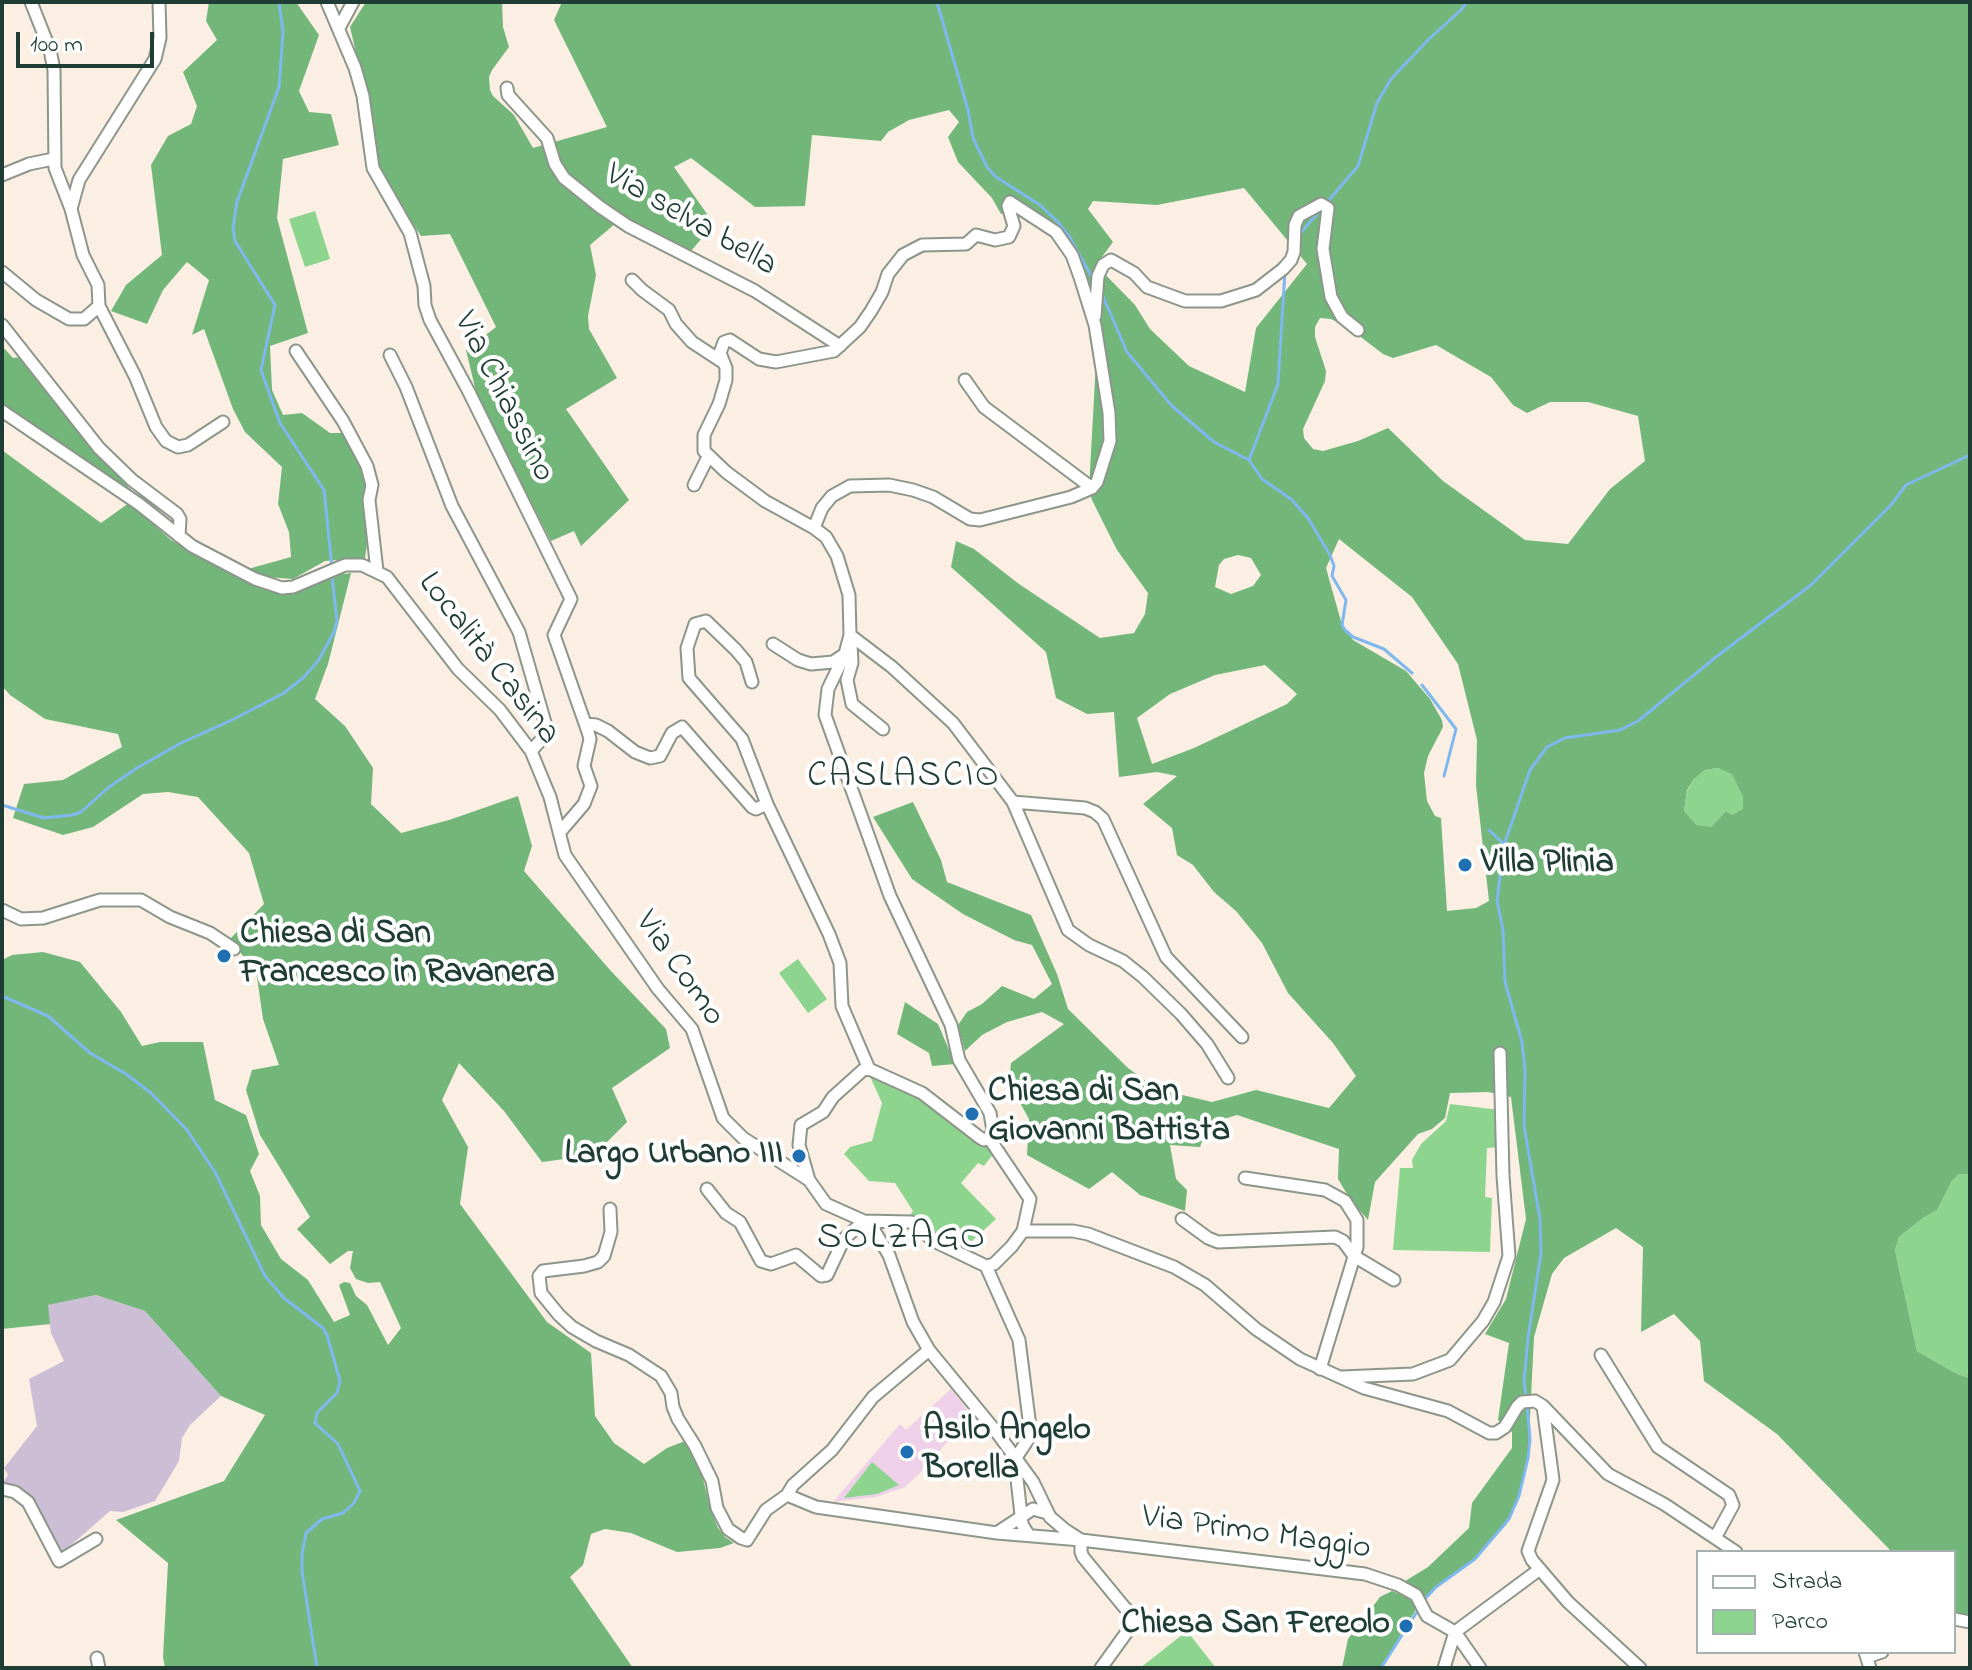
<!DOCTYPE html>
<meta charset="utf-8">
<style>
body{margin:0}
#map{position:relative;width:1972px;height:1670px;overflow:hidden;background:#faefe2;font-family:"Indie Flower",sans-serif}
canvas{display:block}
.frame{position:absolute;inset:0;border:4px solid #1f3d34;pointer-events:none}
.legend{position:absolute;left:1696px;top:1550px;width:260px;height:104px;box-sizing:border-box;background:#fff;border:2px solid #a5b1ae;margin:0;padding:10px 14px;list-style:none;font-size:24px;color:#1f3d34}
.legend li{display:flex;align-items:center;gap:16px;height:40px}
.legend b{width:40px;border:2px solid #a5b1ae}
.scale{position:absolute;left:16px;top:32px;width:138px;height:36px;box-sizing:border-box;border:4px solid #1f3d34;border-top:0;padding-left:10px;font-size:24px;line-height:28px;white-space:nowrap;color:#1f3d34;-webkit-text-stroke:6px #fff;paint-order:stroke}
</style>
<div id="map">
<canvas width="1972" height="1670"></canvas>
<div class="frame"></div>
<ul class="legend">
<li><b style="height:10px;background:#fff"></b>Strada</li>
<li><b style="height:22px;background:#8dd48e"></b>Parco</li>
</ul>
<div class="scale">100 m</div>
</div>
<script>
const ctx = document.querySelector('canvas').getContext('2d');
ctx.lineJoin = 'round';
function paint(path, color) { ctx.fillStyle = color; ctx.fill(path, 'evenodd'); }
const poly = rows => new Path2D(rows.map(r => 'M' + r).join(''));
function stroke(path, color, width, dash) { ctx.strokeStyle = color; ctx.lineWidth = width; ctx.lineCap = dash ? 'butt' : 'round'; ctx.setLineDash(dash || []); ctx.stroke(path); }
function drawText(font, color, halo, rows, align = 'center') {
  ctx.font = font + ' "Indie Flower",sans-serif'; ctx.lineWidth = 8; ctx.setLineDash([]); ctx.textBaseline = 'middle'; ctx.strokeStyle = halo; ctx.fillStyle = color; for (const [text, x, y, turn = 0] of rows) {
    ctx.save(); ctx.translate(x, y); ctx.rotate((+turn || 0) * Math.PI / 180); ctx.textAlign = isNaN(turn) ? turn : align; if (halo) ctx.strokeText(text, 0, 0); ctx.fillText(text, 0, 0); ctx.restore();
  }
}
const built = poly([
 [951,1389,971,1415,919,1474,905,1487,876,1497,833,1502,900,1424,906,1430]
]);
const industrial = poly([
 [96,1295,145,1311,221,1396,190,1425,182,1438,179,1461,155,1501,123,1512,110,1511,61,1554,32,1501,2,1484,8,1475,4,1468,37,1426,29,1379,64,1361,51,1333,47,1305]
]);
const green = poly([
 [315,211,330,259,305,267,289,219],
 [1718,768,1732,773,1743,797,1743,809,1732,815,1726,811,1711,827,1698,826,1684,811,1687,791,1694,779,1705,770],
 [798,959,827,999,808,1013,779,973],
 [869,1074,921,1096,994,1153,984,1166,978,1163,961,1183,996,1219,962,1250,928,1232,909,1217,913,1211,895,1183,869,1181,844,1154,850,1147,872,1141,882,1103],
 [1450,1104,1500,1110,1499,1147,1487,1148,1485,1197,1492,1198,1490,1252,1393,1250,1400,1168,1413,1168,1412,1160,1421,1144,1446,1121],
 [1966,1173,1970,1174,1970,1378,1957,1374,1917,1351,1895,1250,1899,1237,1923,1218,1937,1210,1952,1181,1959,1174],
 [872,1462,899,1485,877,1494,844,1498],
 [1187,1631,1216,1668,1140,1668]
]);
const forest = poly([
 [209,2,296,2,319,35,299,91,309,112,331,114,339,145,283,159,277,218,308,333,270,346,272,390,283,415,302,413,330,433,345,433,367,476,371,540,367,544,365,558,325,561,293,579,266,577,248,569,291,557,289,532,278,504,282,467,245,432,233,409,204,329,192,335,209,280,187,262,163,290,147,324,111,311,126,285,162,255,151,165,168,136,191,124,197,106,183,72,217,40,206,21],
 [366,2,502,2,503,27,509,47,492,70,489,77,490,90,493,96,514,115,533,148,607,127,554,20,562,2,1970,2,1970,1174,1959,1174,1952,1181,1937,1210,1923,1218,1899,1237,1895,1250,1917,1351,1957,1374,1970,1378,1970,1617,1954,1611,1954,1552,1892,1552,1777,1434,1704,1381,1700,1341,1674,1314,1641,1332,1643,1247,1616,1228,1564,1258,1552,1274,1534,1337,1528,1456,1518,1500,1506,1525,1477,1557,1425,1597,1402,1583,1428,1567,1469,1528,1472,1503,1512,1448,1512,1432,1498,1420,1509,1343,1485,1334,1506,1299,1526,1219,1511,1097,1488,1092,1450,1093,1445,1118,1432,1129,1418,1134,1375,1182,1368,1220,1350,1199,1338,1179,1339,1149,1237,1115,1214,1122,1205,1133,1200,1147,1170,1145,1176,1179,1187,1190,1185,1211,1140,1195,1112,1172,1089,1189,1027,1155,1029,1119,1009,1083,1011,1063,1064,1024,1042,1012,1007,1022,982,1035,965,1051,958,1025,967,1012,982,1004,1002,986,1034,999,1052,984,1032,945,1014,940,963,914,912,879,873,817,913,802,941,860,947,882,1031,915,1057,974,1068,1009,1128,1068,1157,1089,1212,1102,1256,1090,1329,1108,1356,1076,1333,1043,1288,993,1262,943,1236,911,1214,892,1193,865,1177,855,1172,828,1143,804,1177,776,1157,772,1119,777,1114,712,1087,714,1056,698,1046,652,951,567,956,541,974,549,1019,584,1100,638,1134,633,1145,614,1148,593,1117,550,1092,500,1089,489,1096,361,1091,332,1091,304,1073,253,1020,208,1001,214,992,198,958,162,948,137,959,122,949,110,909,120,888,132,881,141,812,135,805,206,755,207,691,158,674,167,714,224,691,251,622,218,590,245,596,275,588,316,589,329,617,378,566,409,629,500,581,546,574,531,551,541,478,400,466,350,496,327,450,234,421,236,378,170,373,125,350,27],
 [1244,188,1307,264,1256,328,1245,392,1189,366,1150,329,1135,305,1096,265,1113,242,1088,209,1093,201,1157,205],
 [1320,318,1331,319,1349,328,1383,354,1393,358,1436,345,1491,377,1513,405,1527,413,1550,402,1588,402,1638,416,1645,461,1610,489,1568,544,1525,540,1443,481,1388,428,1358,441,1323,451,1313,449,1304,438,1303,429,1325,381,1326,371,1315,337,1315,327],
 [1339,539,1412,597,1458,664,1477,740,1476,785,1489,901,1476,908,1447,911,1441,818,1435,816,1427,801,1424,773,1428,756,1443,727,1442,720,1430,699,1406,671,1353,640,1342,625,1326,568],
 [1238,555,1251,558,1261,575,1253,586,1231,594,1215,587,1219,565,1224,559],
 [1265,665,1297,694,1287,704,1194,748,1152,764,1137,718,1170,694,1215,675],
 [1718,768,1732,774,1743,797,1743,809,1732,815,1726,811,1711,827,1697,825,1684,811,1687,790,1694,779,1705,770],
 [2,346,13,358,21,357,78,432,132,491,144,500,142,502,2,403],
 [2,450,101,523,129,503,171,540,238,578,244,574,279,591,330,576,351,573,328,664,315,699,345,726,373,768,371,804,401,833,449,820,518,796,532,846,524,871,610,970,666,1029,670,1048,612,1088,627,1122,594,1155,542,1162,504,1111,459,1063,442,1100,468,1147,460,1204,547,1322,591,1353,595,1416,614,1443,644,1464,667,1448,685,1441,700,1467,711,1511,718,1528,725,1537,734,1543,720,1548,677,1552,631,1533,605,1529,591,1534,583,1565,570,1577,633,1668,165,1668,163,1657,168,1563,116,1520,224,1481,265,1415,221,1396,145,1311,96,1295,48,1305,50,1324,2,1329,2,960,12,955,43,952,80,962,121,1012,142,1046,160,1042,203,1042,215,1100,246,1115,259,1154,250,1171,260,1196,261,1225,281,1259,308,1280,334,1322,350,1315,339,1285,344,1282,350,1283,356,1296,367,1305,388,1345,401,1328,380,1282,368,1283,356,1279,350,1268,353,1251,348,1251,330,1264,297,1229,310,1217,260,1135,246,1090,252,1070,279,1065,263,1019,257,977,231,938,264,904,249,853,198,797,168,792,143,794,93,827,63,835,13,818,24,784,63,780,122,747,118,734,45,719,10,695,2,686],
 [905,1002,938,1024,955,1064,932,1066,929,1053,897,1034],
 [1392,1591,1405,1596,1418,1606,1381,1668,1342,1668,1348,1639,1380,1597]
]);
const stream = poly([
 [279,2,283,32,279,87,237,202,233,228,235,241,275,305,261,370,280,423,324,490,332,568],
 [937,2,968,110,973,138,987,167,996,177,1040,205,1056,220,1069,236,1094,281],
 [1299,235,1358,166,1377,103,1391,79,1428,40,1461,10,1467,2],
 [1285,271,1278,384,1249,460,1262,479,1291,499,1308,518,1330,555,1334,566,1332,576,1346,600,1342,625,1345,630,1353,637,1384,649,1412,673],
 [1102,294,1127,352,1172,406,1214,442,1249,460],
 [1422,685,1456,729,1444,776],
 [2,805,44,818,72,815,81,812,109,787,137,768,181,743,232,720,284,693,304,677,318,661,334,632,337,621,332,576],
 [1489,830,1504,844],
 [2,996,48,1016,90,1053,126,1074,151,1093,187,1130,215,1172,265,1276,284,1298,323,1328,327,1335,340,1381,337,1393,317,1413,315,1423,338,1444,360,1491,354,1503,343,1513,322,1519,306,1533,302,1554,302,1571,317,1668],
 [1526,1397,1524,1381,1528,1338,1541,1253,1540,1219,1524,1126,1525,1070,1522,1042,1505,982,1503,930,1497,901,1504,845,1530,770,1547,747,1565,738,1620,730,1638,721,1716,657,1811,585,1891,505,1906,485,1970,455],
 [1424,1600,1436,1587,1475,1559,1509,1519,1519,1496,1528,1458,1530,1439,1527,1405],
 [1381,1668,1420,1607]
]);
const minor = poly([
 [327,2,355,68,363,96,373,168,410,233,424,286,425,305,430,320,469,392,571,599,554,635,588,732,590,739,584,766,591,786,584,804,560,832],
 [339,28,353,2],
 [507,88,508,95,547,138,555,164,564,178,600,207,628,226,755,291,840,346],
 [2,175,29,164,53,159],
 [71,209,79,180,155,59,160,38,159,2],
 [2,272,36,300,69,319,84,319,99,306,98,285,83,255,71,209,55,168,54,70,50,50,31,2],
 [632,280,642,290,669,310,676,324,692,342,724,363],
 [99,306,135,376,156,427,166,441,178,447,188,445,223,422],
 [1095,316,1098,276,1103,265,1111,260,1134,273,1147,287,1185,301,1221,301,1256,290,1283,269,1291,260,1294,252,1295,225,1299,216,1321,204,1328,208,1323,249,1331,297,1342,317,1358,330],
 [2,325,99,448,132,480,177,514,180,519,179,536],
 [296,351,343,421,367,466,372,485,369,500,377,571],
 [390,355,406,387,452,506,519,632,546,726,542,739,531,751],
 [965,380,984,407,1092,488],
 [2,411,139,504,192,546,255,579,282,588,293,587,345,565,362,565,387,577,458,669,500,710,531,751,550,797,565,855,658,989,692,1029,723,1118,743,1138,809,1180,826,1204,864,1221,875,1232,889,1255,913,1322,929,1350,998,1434,1033,1482,1050,1517,1064,1529,1081,1540],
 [694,485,708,457],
 [814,528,765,501,726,472,704,451,704,435,719,404,726,380,726,368,720,353,724,342,730,340,759,359,776,362,834,351,860,327,871,311,882,292,888,274,903,255,922,245,966,244,976,235,995,240,1009,237,1014,226,1008,206,1010,202],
 [850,635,892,667,953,723,1013,802,1068,930,1089,945,1123,961,1143,977,1181,1014,1207,1044,1228,1078],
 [773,644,798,660,811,664,833,662,845,654],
 [851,644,852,663,847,680,852,704,883,729],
 [752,682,746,662,736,650,706,621,695,624,687,648,689,678,742,739,767,804,829,934,840,963,842,1006,869,1069],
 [586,724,596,725,608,731,635,752,650,758,660,756,672,733,682,727,752,807,756,809,767,804],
 [1013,802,1085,808,1095,812,1103,819,1166,957,1242,1037],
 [2,910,21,919,43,918,100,900,141,900,170,917,210,933,234,949],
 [869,1069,922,1093,979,1137,984,1140,989,1138],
 [989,1138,993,1131,990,1113,959,1060,951,1025,890,896,825,715,828,689,845,654,850,635,849,595,837,556,826,537,814,528,822,508,832,496,850,486,889,485,913,490,933,497,970,519,980,520,1071,497,1092,488,1097,482,1110,441,1109,413,1095,325,1080,277,1072,255,1056,232,1010,202],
 [989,1138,1030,1199,1023,1231],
 [1245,1178,1325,1190,1345,1201,1357,1220,1357,1247,1320,1369],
 [809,1180,799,1145,801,1125,823,1112,833,1097,863,1070,869,1069],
 [707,1189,726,1213,740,1222,761,1261,771,1264,796,1255,821,1276,827,1275,844,1239,864,1221],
 [610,1209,611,1232,604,1256,598,1262,584,1266,543,1271,539,1276,541,1293,559,1315,572,1327,596,1341,629,1355,661,1376,671,1393,673,1407,678,1419,695,1446,712,1481,717,1508,728,1529,741,1538,747,1540,766,1510,787,1495,793,1485,832,1450,873,1397,929,1350],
 [1182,1219,1208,1238,1218,1242,1335,1237,1343,1241,1354,1256,1394,1280],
 [864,1221,911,1222,934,1241,986,1266,994,1264,1012,1246,1023,1231,1073,1231,1088,1234,1174,1267,1205,1285,1256,1329,1300,1359,1364,1388,1448,1411,1489,1433,1496,1433,1505,1427,1517,1407,1522,1402,1535,1401,1543,1406,1553,1480,1528,1551,1532,1560,1568,1602,1640,1668],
 [986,1266,1019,1340,1031,1435,1015,1459],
 [1601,1355,1658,1447,1729,1495,1733,1505,1715,1538],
 [1342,1377,1413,1374,1450,1360,1483,1321,1494,1302,1509,1256,1503,1176,1500,1053],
 [1543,1406,1608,1474,1664,1504,1736,1552],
 [1015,1461,1022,1524,1028,1534],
 [2,1489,15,1492,28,1502,59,1561,96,1539],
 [787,1495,816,1507,997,1533,1081,1540,1365,1574,1398,1585,1416,1595,1427,1616,1455,1632,1480,1668],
 [998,1532,1033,1509,1047,1513],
 [1081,1540,1081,1552,1083,1557,1125,1608,1137,1618,1101,1668],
 [1954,1619,1970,1622],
 [1865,1652,1870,1668],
 [1867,1657,1882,1652],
 [97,1658,99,1668],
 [1444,1668,1455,1632,1540,1569]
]);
const markers = [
 [1465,865,8,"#1f6fb2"],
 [224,956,8,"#1f6fb2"],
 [972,1114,8,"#1f6fb2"],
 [799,1156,8,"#1f6fb2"],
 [907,1452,8,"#1f6fb2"],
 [1406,1626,8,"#1f6fb2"]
];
const streetNames = [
 ["Via selva bella",690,222,30],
 ["Via Chiassino",502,398,63],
 ["Località Casina",487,660,52],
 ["Via Como",678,970,55],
 ["Via Primo Maggio",1256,1535,8]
];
const poiNames = [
 ["Villa Plinia",1481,865],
 ["Chiesa di San",240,936],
 ["Francesco in Ravanera",240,975],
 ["Chiesa di San",988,1094],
 ["Giovanni Battista",988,1133],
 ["Largo Urbano III",783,1156,"right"],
 ["Asilo Angelo",923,1432],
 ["Borella",923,1471],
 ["Chiesa San Fereolo",1390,1626,"right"]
];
const neighbourhoodNames = [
 ["CASLASCIO",904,779]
];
const quarterNames = [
 ["SOLZAGO",902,1241]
];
paint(built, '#eed0e8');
paint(industrial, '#ccbed4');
paint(green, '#8dd48e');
paint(forest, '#72b679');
stroke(stream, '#7fb8ef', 3);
stroke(minor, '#8c968b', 15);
stroke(minor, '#fff', 11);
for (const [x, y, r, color] of markers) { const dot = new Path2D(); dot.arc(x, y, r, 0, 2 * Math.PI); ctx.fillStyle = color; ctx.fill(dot); stroke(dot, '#fff', 3); }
drawText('34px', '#1f3d34', '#fff', streetNames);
drawText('bold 34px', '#1f3d34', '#fff', poiNames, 'left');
ctx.letterSpacing = '2px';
drawText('36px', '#1f3d34', '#fff', neighbourhoodNames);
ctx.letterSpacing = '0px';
ctx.letterSpacing = '2px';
drawText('38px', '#1f3d34', '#fff', quarterNames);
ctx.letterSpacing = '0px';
</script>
